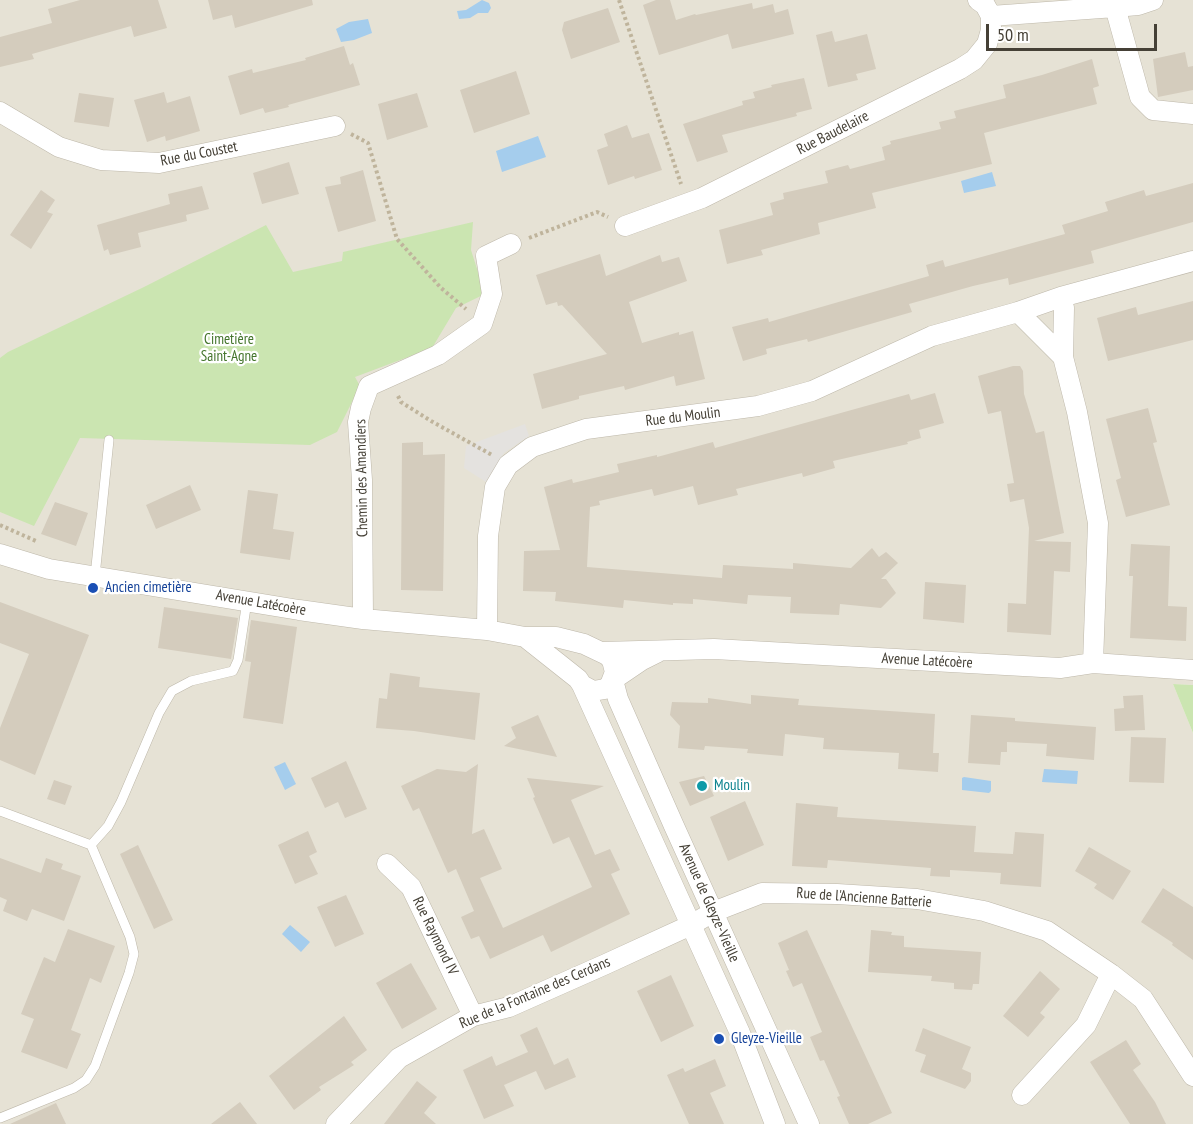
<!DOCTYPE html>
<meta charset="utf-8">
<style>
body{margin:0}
#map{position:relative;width:1193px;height:1124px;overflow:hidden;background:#f3f0e7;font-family:"PT Sans Narrow",sans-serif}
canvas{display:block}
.scale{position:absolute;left:986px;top:24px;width:171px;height:27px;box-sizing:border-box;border:3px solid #454036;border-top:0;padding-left:8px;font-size:18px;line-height:21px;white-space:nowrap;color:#454036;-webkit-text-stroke:4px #fff;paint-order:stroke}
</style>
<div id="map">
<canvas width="1193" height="1124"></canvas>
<div class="scale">50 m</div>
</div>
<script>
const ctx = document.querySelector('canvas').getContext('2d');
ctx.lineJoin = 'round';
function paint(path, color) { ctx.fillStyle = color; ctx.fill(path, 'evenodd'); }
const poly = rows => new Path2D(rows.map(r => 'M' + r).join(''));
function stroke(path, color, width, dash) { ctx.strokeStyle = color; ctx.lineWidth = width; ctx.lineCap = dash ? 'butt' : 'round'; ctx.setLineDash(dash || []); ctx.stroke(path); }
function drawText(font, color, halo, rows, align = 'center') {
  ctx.font = font + ' "PT Sans Narrow",sans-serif'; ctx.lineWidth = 4.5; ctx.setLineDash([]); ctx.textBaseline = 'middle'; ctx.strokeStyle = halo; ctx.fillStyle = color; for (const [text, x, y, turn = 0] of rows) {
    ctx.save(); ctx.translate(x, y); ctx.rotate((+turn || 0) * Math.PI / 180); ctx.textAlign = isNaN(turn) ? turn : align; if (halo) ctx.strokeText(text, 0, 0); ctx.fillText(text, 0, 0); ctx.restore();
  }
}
const residential = poly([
 [0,0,1193,0,1193,685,1173,684,1193,733,1193,1124,0,1124]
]);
const green = poly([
 [473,222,471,250,485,294,456,308,432,348,355,377,360,386,337,432,310,445,80,438,34,526,0,512,0,358,8,352,144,287,266,225,293,272,342,261,343,252],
 [1173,684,1193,685,1193,733]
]);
const parking = poly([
 [525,424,529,436,504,453,486,482,464,468,466,446]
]);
const water = poly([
 [482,0,489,3,491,8,488,13,478,13,470,18,459,19,457,11,466,10],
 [368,19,372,33,354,40,341,42,336,29,349,22],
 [538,136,546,157,502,172,496,151],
 [992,172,996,186,964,193,961,181],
 [285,762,296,784,285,790,274,767],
 [1044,769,1078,771,1077,784,1042,782],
 [964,777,991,781,991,791,989,793,962,790,962,778],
 [290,925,310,942,301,952,282,934]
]);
const building = poly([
 [80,0,158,0,167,28,134,37,131,26,32,54,34,59,0,67,0,37,52,23,48,9],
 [208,0,312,0,313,5,235,28,232,15,213,20],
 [656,0,670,0,676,20,695,14,696,15,752,3,753,9,773,4,775,13,788,9,794,34,732,49,728,34,659,55,643,5],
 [608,8,620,42,571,59,562,30,564,22],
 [832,31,835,42,867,34,876,69,856,74,858,80,828,87,816,35],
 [344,46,350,65,353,63,360,85,288,105,289,107,265,113,263,108,240,115,228,76,252,69,253,73,306,60,305,58],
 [1185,52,1188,67,1193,66,1193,90,1158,97,1153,59],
 [1092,59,1099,86,1093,88,1097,104,984,133,992,164,872,193,876,208,818,223,820,234,761,250,763,255,727,264,719,230,773,215,770,203,784,199,783,193,828,183,825,171,848,165,850,169,885,160,882,147,891,144,890,141,941,129,939,122,956,118,954,111,1006,98,1003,85,1042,75],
 [516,71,530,114,474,133,460,90],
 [804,78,812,109,796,113,797,116,722,135,728,152,697,162,683,124,743,105,742,101,755,98,753,92,772,87,771,85],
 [164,92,167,103,190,96,200,131,166,141,165,136,147,142,134,100],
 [79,93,114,98,109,127,74,122],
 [417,93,428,127,387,140,378,104],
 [627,125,632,138,649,133,662,170,635,179,634,176,608,185,597,150,608,146,604,134],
 [289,162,299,194,262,204,253,173],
 [363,170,376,221,338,232,325,187,341,184,340,177],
 [1193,183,1193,222,1091,251,1094,263,1009,285,1008,278,973,286,909,304,912,312,808,342,807,339,766,349,767,354,743,361,732,327,768,318,769,322,929,276,926,265,943,260,945,267,1065,234,1062,225,1108,211,1105,202,1144,190,1146,196],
 [202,186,209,209,186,215,187,221,138,233,141,247,110,255,108,249,104,251,97,225,170,204,168,194],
 [41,190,55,200,47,212,53,214,31,249,10,235],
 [600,254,606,276,660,255,662,262,679,257,687,281,629,302,642,343,679,332,679,335,693,331,705,379,676,386,674,376,625,390,624,386,579,396,579,399,542,409,533,374,607,354,562,305,558,306,557,302,546,305,536,275],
 [1193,301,1193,340,1108,361,1097,318,1136,307,1138,315],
 [1013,366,1020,366,1023,371,1024,394,1036,433,1044,431,1064,533,1034,541,1071,542,1070,572,1054,571,1051,635,1007,632,1008,603,1026,604,1029,528,1024,499,1010,502,1007,484,1014,483,1001,411,988,414,978,376],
 [935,393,944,423,919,430,921,438,907,442,908,444,833,461,835,468,803,477,802,473,736,489,738,495,698,505,693,486,654,496,652,489,599,501,600,505,590,507,587,567,722,578,723,565,793,569,793,563,851,568,872,548,879,557,886,552,898,563,881,579,886,579,896,593,881,608,840,604,839,615,790,613,791,597,748,595,747,604,693,599,693,604,673,603,673,605,624,600,623,608,555,601,556,592,523,591,524,551,560,550,544,487,572,479,573,483,619,472,617,464,657,455,657,457,713,442,715,448,909,394,911,400],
 [1148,408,1157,442,1153,443,1170,505,1126,517,1116,480,1121,478,1106,419],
 [423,442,423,455,445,454,443,591,401,590,402,443],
 [190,485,201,510,156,529,146,505],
 [248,490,278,494,273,529,294,532,290,560,240,553],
 [55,502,88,513,76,546,41,534],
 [1131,544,1170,546,1168,606,1187,607,1186,641,1130,638,1133,576,1129,576],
 [925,582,966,585,964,623,923,619],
 [0,602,89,635,35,775,0,760,0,728,29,654,0,643],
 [164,607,238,618,231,659,158,648],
 [251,620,297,627,283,724,243,718,251,662,245,661],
 [390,673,420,677,419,687,480,693,475,740,414,731,376,728,379,698,387,699],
 [751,695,799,699,798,705,935,714,933,753,939,753,938,772,898,769,899,753,823,749,824,738,785,734,783,756,747,753,748,749,705,746,704,750,678,748,680,726,670,715,672,702,708,703,708,698,751,704],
 [1143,695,1145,730,1115,731,1114,709,1124,708,1123,696],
 [538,715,557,757,504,746,516,738,511,727],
 [971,715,1015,718,1015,721,1096,727,1094,760,1046,756,1047,744,1007,742,1007,752,1001,752,1000,765,968,763],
 [1131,737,1166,738,1164,783,1129,782],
 [346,761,367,809,345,818,338,802,325,808,311,778],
 [478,764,472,834,484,829,502,869,480,878,503,928,592,887,569,837,553,844,533,798,535,797,527,778,604,786,571,800,595,855,610,849,620,870,611,874,630,914,551,952,543,935,490,959,479,936,471,939,461,917,474,911,456,869,448,873,419,808,413,811,401,786,437,769,466,772],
 [704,776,714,796,690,806,679,782],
 [54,780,72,786,65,805,47,799],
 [745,801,764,845,728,861,710,817],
 [796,803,838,807,837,817,976,826,974,852,1013,854,1015,832,1044,834,1041,887,1000,884,1001,873,950,870,950,877,930,876,931,868,828,860,827,868,792,866],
 [308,831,317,852,309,856,318,874,295,884,278,845],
 [138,845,173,920,154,929,120,854],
 [1089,847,1131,871,1113,900,1094,888,1097,884,1075,871],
 [0,858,41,873,46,858,63,864,61,869,81,876,64,921,32,909,27,921,3,911,7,900,0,897],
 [1163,888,1193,907,1193,960,1172,945,1173,943,1141,922],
 [346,895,364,934,335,947,317,907],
 [68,929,115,946,101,983,90,978,71,1030,81,1034,67,1069,21,1052,34,1019,21,1014,31,989,44,957,55,962],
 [807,930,892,1113,868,1124,849,1124,837,1097,840,1096,824,1060,820,1061,810,1037,822,1032,802,983,793,987,786,971,789,970,778,943],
 [871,930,892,932,891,935,904,936,904,947,981,952,979,984,973,984,972,990,954,989,954,983,931,981,932,976,868,972],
 [411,963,437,1009,402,1029,376,983],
 [1040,971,1060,989,1040,1013,1045,1017,1028,1037,1003,1016],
 [671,975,694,1026,661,1042,637,991],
 [344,1016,367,1050,351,1062,354,1065,319,1087,321,1090,294,1110,269,1076],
 [537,1027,554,1065,568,1058,576,1077,545,1090,536,1071,504,1085,514,1106,484,1119,463,1070,492,1056,496,1066,528,1052,520,1035],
 [923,1028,971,1047,962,1069,971,1073,971,1081,965,1089,920,1072,926,1055,915,1051],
 [1126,1040,1141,1064,1133,1070,1155,1102,1166,1124,1130,1124,1090,1062],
 [715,1059,726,1086,710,1093,724,1124,689,1124,667,1075,683,1068,685,1072],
 [417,1081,437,1097,424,1113,436,1124,384,1124],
 [240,1102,257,1124,211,1124],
 [56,1103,66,1124,10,1124]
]);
const path = poly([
 [619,0,681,184],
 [351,134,368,143,397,239,441,288,466,309],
 [529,238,597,212,608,217],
 [398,396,401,402,431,421,492,455],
 [0,525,36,541]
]);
const lane = poly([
 [95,576,109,440],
 [0,811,91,845,130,937,134,954,129,973,95,1066,86,1080,74,1088,0,1118],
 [91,845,108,826,121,802,159,713,172,691,191,681,233,671,238,660,247,601]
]);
const street = poly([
 [1153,0,1138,5,1115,7,1140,97,1153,110,1193,114],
 [991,16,1115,7],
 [0,112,59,147,101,160,159,163,335,126],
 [625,226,702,198,960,69,974,60,987,44,991,30,991,16,985,5,978,0],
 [1061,297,1064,308,1063,357,1077,412,1098,523,1093,663],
 [1018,312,1063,357],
 [0,554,49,569,299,610,363,619,487,630,525,637,556,637,584,644,607,655,612,660,615,672,610,685,605,689,593,691,582,685],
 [363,619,362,480,358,422,361,408,369,386,438,355,482,324,492,294,486,256,511,244],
 [487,630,488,536,495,487,508,465,532,447,586,429,758,406,812,391,932,336,1018,312,1061,297,1193,261],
 [525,637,578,679,582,685,740,1033,775,1124],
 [602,652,714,649,1060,668,1093,663,1193,670],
 [614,679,642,660,658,652],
 [613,680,618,699,674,826,809,1124],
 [387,864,411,887,473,1016],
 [1022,1095,1086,1025,1111,974],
 [336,1124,399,1058,473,1016,509,1007,606,964,691,925,713,912,762,893,837,894,917,899,984,911,1047,931,1111,974,1143,999,1193,1076]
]);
const markers = [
 [93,588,6,"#1a4fb4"],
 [702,786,6,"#0f9aa8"],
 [719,1039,6,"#1a4fb4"]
];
const streetNames = [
 ["Rue Baudelaire",833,133,-27],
 ["Rue du Coustet",199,154,-11],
 ["Rue du Moulin",683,417,-7],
 ["Chemin des Amandiers",362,478,-91],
 ["Avenue Latécoère",261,603,10],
 ["Avenue Latécoère",927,661,3],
 ["Rue de l'Ancienne Batterie",864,898,4],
 ["Avenue de Gleyze-Vieille",709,903,66],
 ["Rue Raymond IV",435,936,64],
 ["Rue de la Fontaine des Cerdans",535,993,-23]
];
const parkNames = [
 ["Cimetière",229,340],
 ["Saint-Agne",229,357]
];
const transitNames = [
 ["Ancien cimetière",105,588],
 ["Gleyze-Vieille",731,1039]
];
const cultureNames = [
 ["Moulin",714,786]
];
paint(residential, '#e6e2d5');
paint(green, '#cbe5b1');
paint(parking, '#e4e2df');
paint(water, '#a5cded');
paint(building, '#d4ccbd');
stroke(lane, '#beb8aa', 10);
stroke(street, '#beb8aa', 21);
stroke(path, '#bfb49c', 4, [3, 3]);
stroke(lane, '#fff', 9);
stroke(street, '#fff', 20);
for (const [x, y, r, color] of markers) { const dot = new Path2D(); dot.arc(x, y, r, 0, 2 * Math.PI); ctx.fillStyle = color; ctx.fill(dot); stroke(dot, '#fff', 2); }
drawText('15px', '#454036', '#fff', streetNames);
drawText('15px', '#44752c', '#fff', parkNames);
drawText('15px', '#164399', '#fff', transitNames, 'left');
drawText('15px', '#0d838f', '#fff', cultureNames, 'left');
</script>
